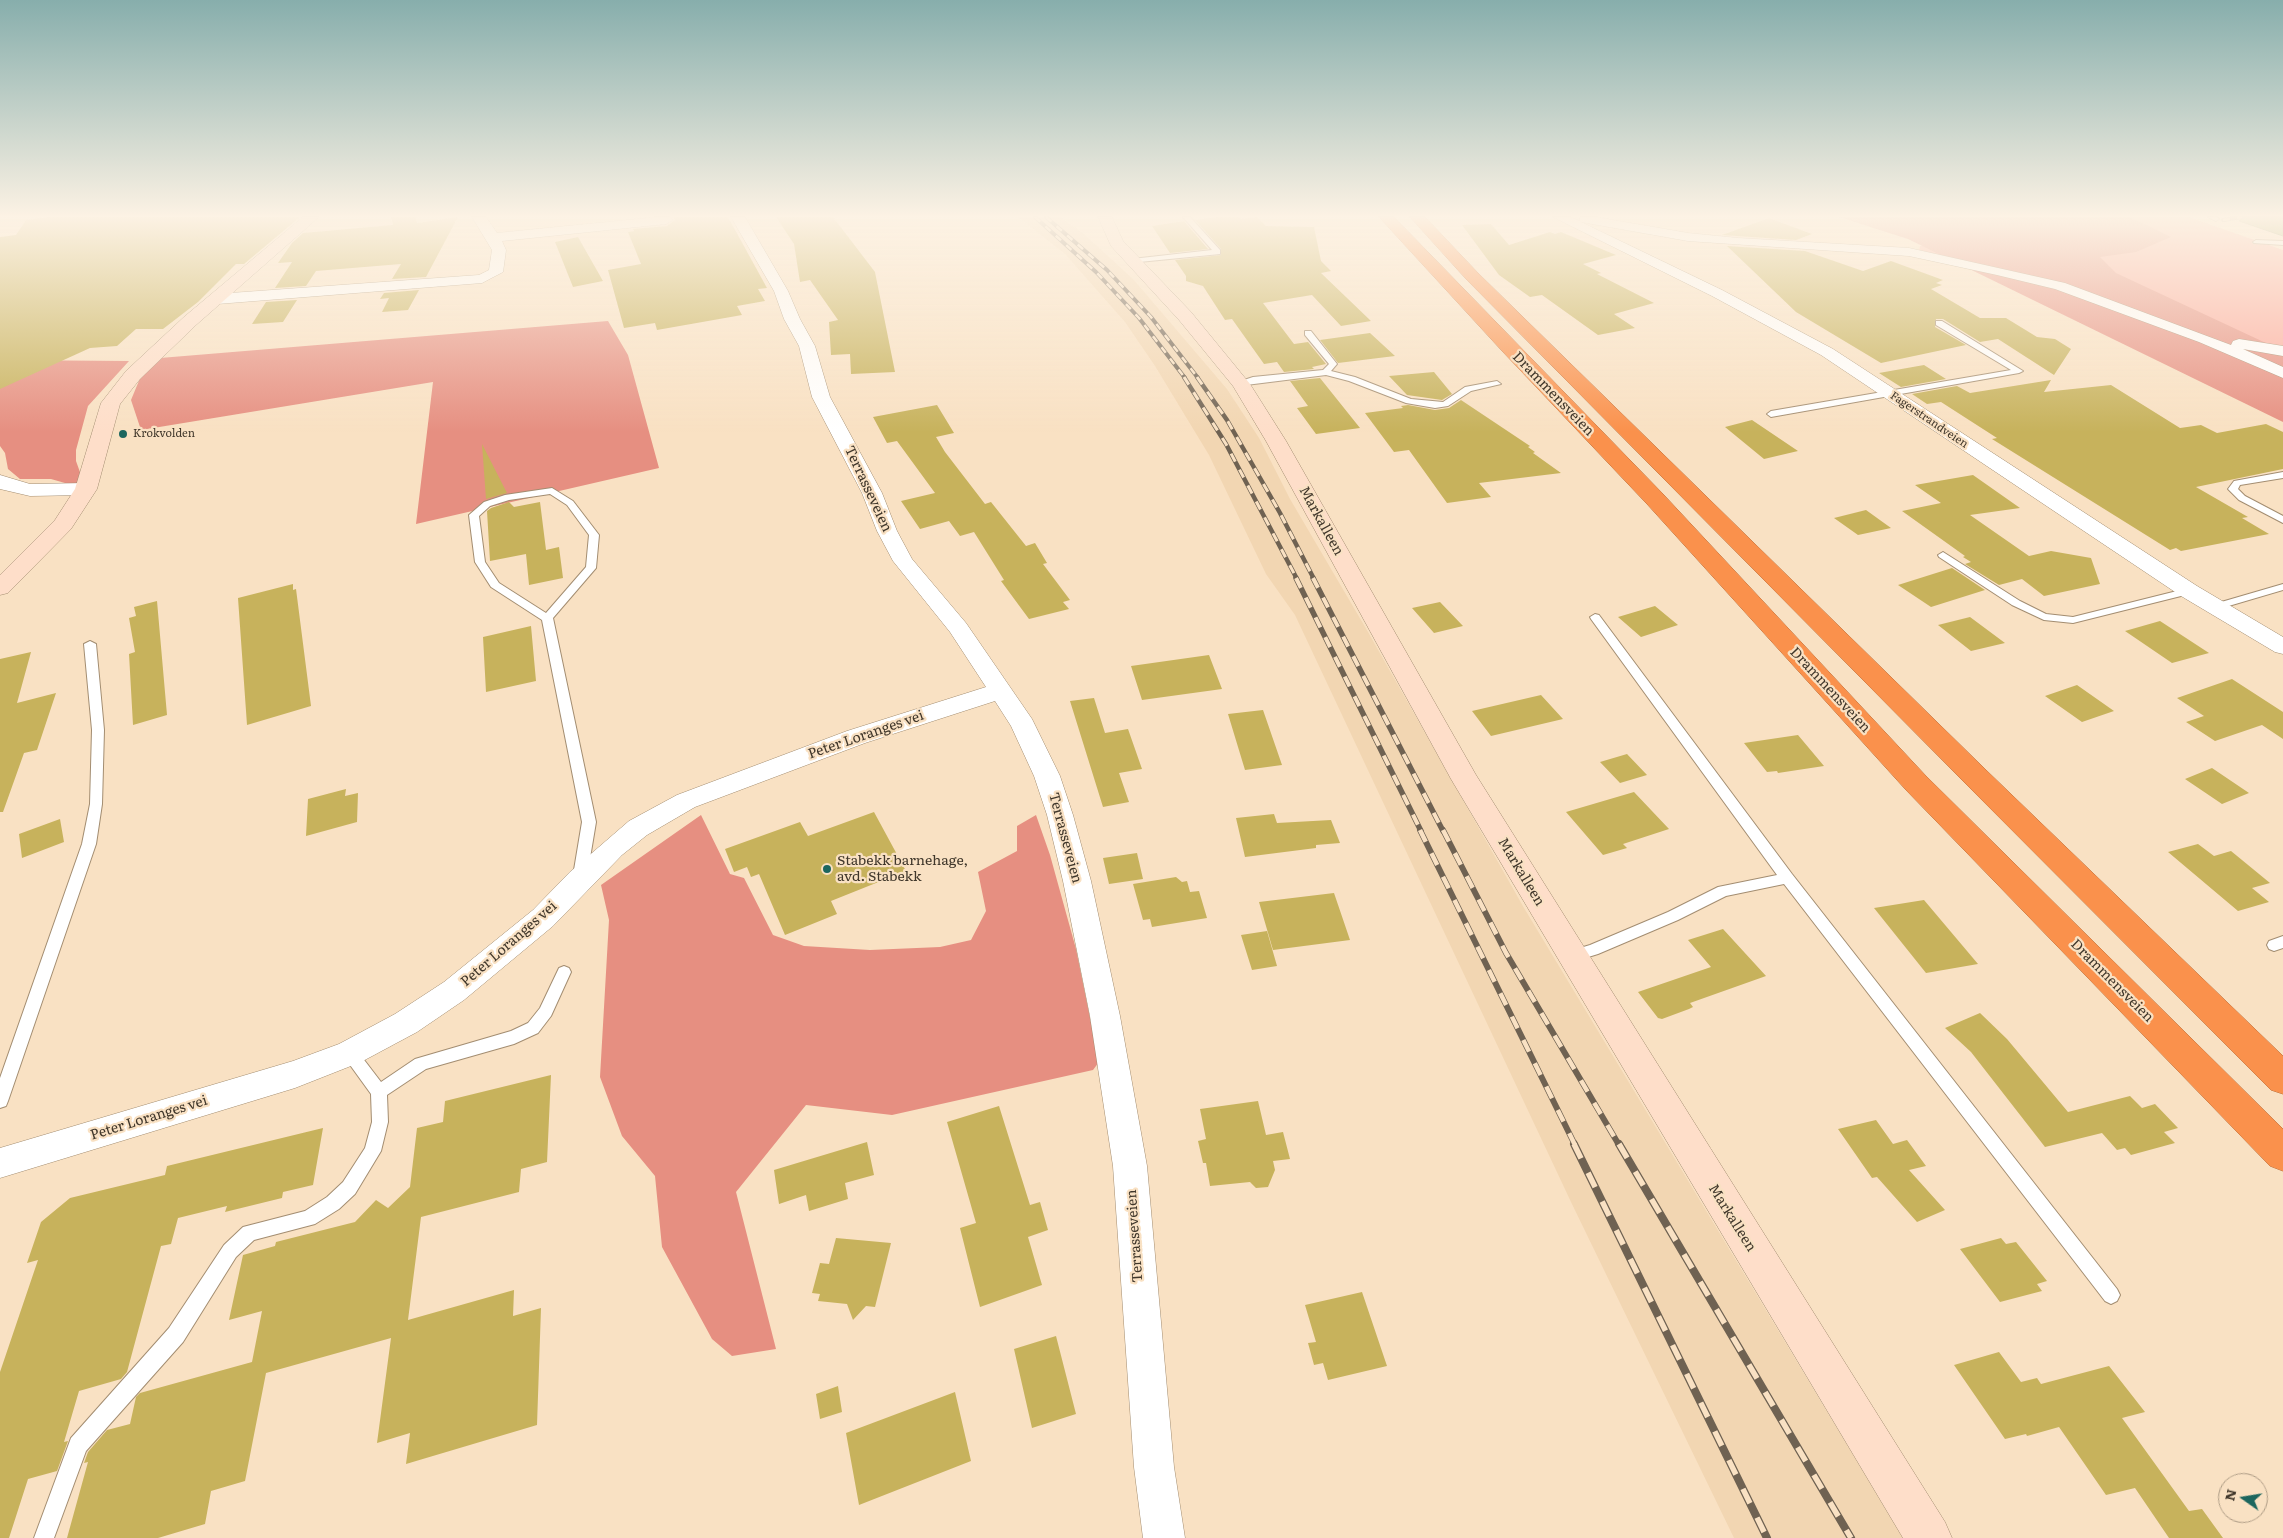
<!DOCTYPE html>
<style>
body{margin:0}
#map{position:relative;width:2283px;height:1538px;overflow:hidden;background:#f9e1c3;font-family:Literata,serif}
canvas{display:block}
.north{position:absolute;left:2218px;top:1473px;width:50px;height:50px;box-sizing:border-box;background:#f9e1c3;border:1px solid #af9d86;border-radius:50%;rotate:283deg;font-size:14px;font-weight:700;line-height:20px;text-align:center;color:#40372b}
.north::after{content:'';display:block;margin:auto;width:18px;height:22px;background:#1c665e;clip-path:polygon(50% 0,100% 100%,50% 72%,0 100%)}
</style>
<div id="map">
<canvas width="2283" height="1538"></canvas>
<div class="north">N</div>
</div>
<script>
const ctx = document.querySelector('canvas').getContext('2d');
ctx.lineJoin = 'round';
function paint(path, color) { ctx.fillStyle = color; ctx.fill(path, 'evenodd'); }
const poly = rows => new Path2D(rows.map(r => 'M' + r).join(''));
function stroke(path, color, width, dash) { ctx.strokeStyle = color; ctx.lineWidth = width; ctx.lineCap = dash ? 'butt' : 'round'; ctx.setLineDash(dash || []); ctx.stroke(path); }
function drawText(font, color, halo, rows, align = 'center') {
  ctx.font = font + ' Literata,serif'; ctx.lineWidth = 4.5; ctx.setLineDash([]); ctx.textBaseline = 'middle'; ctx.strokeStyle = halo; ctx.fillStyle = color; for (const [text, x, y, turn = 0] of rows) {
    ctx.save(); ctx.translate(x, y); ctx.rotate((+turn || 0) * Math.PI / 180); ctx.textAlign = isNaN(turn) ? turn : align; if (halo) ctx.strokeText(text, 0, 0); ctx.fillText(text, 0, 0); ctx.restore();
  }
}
const built = poly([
 [1018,217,1060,217,1084,234,1134,280,1227,389,1259,438,1290,499,1368,632,1524,908,1903,1538,1734,1538,1571,1202,1295,615,1266,574,1209,455,1155,366,1125,322,1065,254]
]);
const green = poly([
 [2065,217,2189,217,2283,250,2283,379,1919,251,1920,246,1956,246]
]);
const forest = poly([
 [1839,217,2130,217,2171,237,2136,252,2100,257,2116,273,2283,351,2283,422,1908,239],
 [608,321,628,355,659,468,416,524,433,382,141,430,131,400,148,359],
 [0,360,129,361,88,406,76,450,76,461,86,489,51,479,20,479,8,469,5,453,0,446],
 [701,815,730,874,744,878,773,935,804,946,870,950,940,947,971,940,986,911,978,872,1017,851,1017,826,1036,815,1050,855,1076,949,1099,1062,1093,1070,892,1115,806,1105,736,1192,776,1349,732,1356,712,1339,662,1247,655,1176,622,1136,600,1077,609,920,601,885]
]);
const water = poly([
 [2237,217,2283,217,2283,236,2239,221,2242,219,2237,217]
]);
const building = poly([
 [49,217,300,217,244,264,236,264,198,302,163,329,136,329,117,346,90,348,0,389,0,237,16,235,26,220],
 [391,217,415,217,417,223,458,217,426,277,392,279,401,264,316,271,306,286,275,288,292,262,278,263,292,243,303,233,393,225],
 [673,217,728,217,767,288,758,289,765,301,737,306,742,315,657,330,655,323,624,328,608,270,641,264,628,232,634,231,633,229,667,226,675,220],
 [776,217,833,217,875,272,895,372,851,374,850,354,831,355,829,322,838,320,810,280,800,282,794,244],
 [1218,217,1238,217,1241,219,1257,217,1266,226,1314,227,1321,261,1331,271,1321,273,1371,321,1341,326,1312,295,1263,303,1294,344,1308,342,1326,364,1312,367,1314,369,1284,372,1277,362,1264,364,1232,319,1225,320,1203,286,1186,281,1186,276,1175,260,1221,255,1221,249,1195,220],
 [1769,218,1812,234,1796,240,1722,235],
 [1184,221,1208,249,1170,253,1152,226],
 [1491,224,1509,245,1550,232,1555,234,1561,232,1616,255,1583,264,1601,273,1597,274,1654,303,1614,314,1635,328,1598,335,1542,295,1530,297,1499,275,1462,225],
 [578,237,603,281,573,287,555,242],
 [1727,246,1805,251,1863,271,1891,261,1943,280,1936,283,1942,285,1931,289,1980,318,2006,318,2037,337,2055,339,2071,349,2054,375,1998,339,1980,342,1943,319,1936,319,1935,327,1966,345,1881,363,1796,312],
 [419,290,408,310,382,312,389,298,380,299,384,293],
 [297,300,283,322,252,324,266,302],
 [1370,333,1395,356,1338,363,1320,340],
 [1924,365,1946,379,1901,387,1879,373],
 [1434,372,1452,394,1442,400,1407,395,1389,376],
 [1320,378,1360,428,1316,434,1297,408,1308,406,1290,381],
 [2051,380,2044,392,2111,385,2180,428,2201,425,2217,433,2266,424,2283,432,2283,469,2196,487,2248,517,2242,518,2269,534,2181,551,2176,548,2170,550,1992,439,1997,438,1941,402,1927,404,1912,394,1957,386,1970,393],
 [1461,400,1530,446,1528,447,1535,452,1533,453,1561,473,1479,483,1491,497,1447,503,1409,450,1394,452,1365,413,1403,408,1401,406,1408,405,1435,410,1449,408],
 [937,405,954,433,936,437,945,452,985,504,991,502,1026,546,1035,543,1047,563,1043,564,1070,600,1063,602,1069,609,1029,619,1001,581,1004,580,974,532,960,536,949,521,920,529,901,501,935,493,897,441,887,443,873,417],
 [1752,420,1798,451,1764,459,1725,427],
 [482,444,507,493,486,499],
 [1973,475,2020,508,1970,515,2029,556,2051,551,2091,558,2100,584,2044,596,2022,579,1999,585,1965,564,1971,562,1963,557,1965,556,1902,511,1941,503,1915,485],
 [509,502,514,507,540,502,546,550,559,547,563,578,529,585,526,554,490,561,487,511,491,508],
 [1866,510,1891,528,1858,535,1834,518],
 [1952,568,1985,590,1931,607,1898,585],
 [293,584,293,590,296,589,311,706,247,725,238,598],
 [157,601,167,715,133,725,129,654,135,652,129,618,136,616,134,607],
 [1440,602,1463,626,1434,633,1412,608],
 [1655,606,1678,625,1641,637,1618,617],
 [1970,617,2005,643,1971,651,1938,625],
 [2160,621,2209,653,2172,663,2125,631],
 [531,626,536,681,486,692,483,637],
 [31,652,17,703,56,693,37,750,24,753,3,812,0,812,0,659],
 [1209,655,1222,689,1142,700,1131,666],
 [2232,679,2283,712,2283,739,2262,725,2215,741,2186,722,2204,716,2177,698],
 [2077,685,2114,711,2082,722,2045,696],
 [1541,695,1563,719,1491,736,1472,711],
 [1094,698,1105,733,1128,729,1142,769,1119,773,1129,802,1103,807,1070,701],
 [1263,710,1282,765,1245,770,1228,714],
 [1798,735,1824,766,1778,773,1777,771,1767,772,1744,743],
 [1627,754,1647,775,1620,783,1600,762],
 [2212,768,2249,793,2222,804,2185,779],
 [346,789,345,796,358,793,357,822,306,836,308,799],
 [1634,792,1669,829,1623,844,1627,848,1603,855,1566,812],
 [874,812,906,871,831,901,837,914,785,935,759,874,751,877,747,867,734,872,725,849,800,822,808,836],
 [1274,814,1277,823,1331,820,1340,843,1316,845,1316,848,1245,857,1236,818],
 [60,819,64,842,22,858,19,834],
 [2198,844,2214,856,2231,851,2270,883,2252,888,2269,902,2238,911,2168,852],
 [1137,853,1143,879,1109,884,1103,858],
 [1176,877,1182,882,1187,881,1190,892,1199,891,1207,918,1152,927,1150,919,1143,920,1133,884],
 [1334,893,1350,940,1273,950,1259,902],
 [1924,900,1978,964,1926,973,1874,908],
 [1723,929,1766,976,1690,1003,1693,1007,1689,1009,1662,1019,1658,1018,1638,992,1711,967,1688,940],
 [1267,931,1277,966,1252,970,1241,935],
 [1980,1013,2007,1039,2068,1112,2130,1096,2142,1108,2155,1104,2178,1128,2164,1132,2175,1143,2131,1155,2125,1148,2117,1150,2102,1133,2045,1147,1971,1052,1945,1028],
 [551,1075,547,1162,521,1169,519,1192,421,1217,408,1320,514,1290,513,1316,541,1308,537,1425,406,1464,410,1433,377,1443,391,1338,266,1373,245,1481,211,1491,205,1524,158,1538,67,1538,88,1462,84,1463,88,1452,107,1430,130,1424,136,1397,140,1393,252,1362,262,1311,229,1320,243,1255,275,1246,276,1242,355,1222,376,1200,388,1208,410,1187,417,1128,443,1122,445,1101],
 [1258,1101,1266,1135,1283,1132,1290,1159,1273,1161,1275,1170,1268,1187,1256,1188,1250,1182,1210,1186,1206,1163,1203,1163,1198,1141,1206,1139,1200,1109],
 [999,1106,1030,1205,1040,1202,1048,1230,1028,1237,1042,1285,980,1307,960,1228,976,1223,947,1122],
 [1876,1120,1893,1144,1907,1140,1926,1166,1909,1170,1945,1210,1917,1222,1877,1177,1872,1178,1838,1129],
 [323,1128,313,1185,283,1192,282,1198,225,1212,227,1206,178,1218,171,1244,161,1246,127,1372,121,1379,79,1391,64,1442,68,1441,57,1471,28,1479,9,1538,0,1538,0,1372,38,1260,27,1263,41,1222,70,1198,165,1175,167,1166],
 [867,1142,874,1175,845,1183,848,1199,809,1211,806,1195,779,1204,774,1170],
 [836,1238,891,1243,875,1307,866,1306,853,1320,847,1304,818,1301,820,1294,812,1293,820,1263,829,1264],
 [2001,1238,2006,1244,2016,1242,2047,1281,2037,1284,2042,1291,2000,1302,1960,1249],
 [1362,1292,1387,1366,1328,1380,1323,1363,1314,1365,1308,1343,1316,1342,1305,1305],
 [1056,1336,1076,1414,1032,1428,1014,1349],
 [1999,1352,2021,1382,2037,1378,2041,1384,2109,1366,2145,1412,2122,1418,2189,1511,2202,1509,2223,1538,2169,1538,2135,1488,2106,1495,2059,1427,2027,1436,2026,1434,2005,1439,1954,1365],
 [838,1386,842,1412,820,1419,816,1394],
 [955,1392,971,1461,859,1505,846,1433]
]);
const lane = poly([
 [1183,217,1190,217,1220,250,1220,254,1129,263,1128,261,1132,259,1212,250,1183,217],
 [2208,217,2217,217,2219,219,2216,221,2208,217],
 [2256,240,2283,241,2283,245,2254,243,2253,242,2256,240],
 [1936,321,1942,321,2023,371,2019,373,1771,417,1767,414,1771,411,2011,370,1936,325,1936,321],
 [1305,331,1311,331,1337,364,1331,371,1355,377,1411,399,1443,402,1465,387,1497,381,1501,384,1471,391,1448,406,1435,408,1406,403,1349,381,1326,375,1238,386,1238,382,1253,377,1323,370,1329,364,1305,335,1305,331],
 [2283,472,2283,478,2240,485,2238,489,2245,496,2283,516,2283,523,2239,500,2228,489,2234,481,2283,472],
 [552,488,573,501,599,535,596,568,553,618,596,822,587,876,585,880,580,881,575,880,573,876,582,822,542,620,491,587,475,562,469,515,484,502,505,495,552,488],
 [550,494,567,505,589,535,586,567,546,613,499,583,485,562,479,516,490,506,509,500,550,494],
 [1943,552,2020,601,2046,614,2073,617,2189,588,2194,591,2193,593,2073,623,2044,620,2012,605,1939,557,1938,555,1943,552],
 [2283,584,2283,590,2215,610,2210,607,2211,605,2283,584],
 [1595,614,1599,615,1792,874,2117,1289,2120,1295,2117,1301,2111,1304,2105,1301,1784,884,1726,896,1678,920,1598,954,1572,962,1567,960,1565,956,1567,952,1590,945,1668,912,1718,887,1777,875,1591,619,1590,617,1595,614],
 [90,641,96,644,104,730,102,804,96,844,8,1101,6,1106,0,1108,0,1078,82,844,90,804,92,730,84,644,90,641],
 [2283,936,2283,948,2274,951,2269,949,2267,945,2269,941,2283,936],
 [564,966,569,968,571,972,551,1016,538,1033,514,1044,426,1069,387,1095,388,1122,381,1151,355,1194,339,1209,315,1224,254,1240,236,1257,183,1342,86,1451,54,1538,34,1538,71,1438,169,1328,224,1245,243,1227,305,1211,327,1197,343,1182,365,1148,372,1122,371,1094,345,1058,342,1053,345,1048,350,1046,355,1048,381,1082,415,1059,511,1031,528,1023,540,1008,559,968,564,966]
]);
const street = poly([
 [472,217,486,217,497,233,657,217,670,217,673,220,666,224,502,241,506,250,503,272,482,283,217,304,209,299,217,294,479,275,489,270,492,250,472,217],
 [731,217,745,217,788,291,800,319,815,346,830,397,882,493,897,531,912,559,966,623,1032,719,1060,776,1073,815,1091,881,1120,1016,1147,1166,1174,1467,1185,1538,1143,1538,1134,1467,1113,1166,1090,1016,1063,881,1047,815,1034,776,1011,726,995,701,865,743,695,807,647,835,622,855,553,926,464,1000,417,1032,361,1062,295,1088,0,1178,0,1148,293,1061,339,1044,395,1014,444,982,533,910,570,872,629,821,677,795,847,731,986,687,950,632,893,561,877,531,862,493,812,397,799,346,784,319,774,291,731,217],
 [1553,217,1570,217,1580,221,1580,217,1596,217,1688,233,1738,238,1909,248,2065,283,2231,345,2233,341,2239,339,2283,346,2283,356,2243,349,2283,367,2283,378,2199,342,2055,289,1997,275,1909,256,1688,241,1581,222,1722,290,1833,349,2197,586,2283,637,2283,654,2275,652,2181,596,1821,355,1712,296,1553,217],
 [0,475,30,484,86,483,93,485,96,489,93,493,86,495,30,496,0,489,0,475]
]);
const secondary = poly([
 [303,217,319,217,196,325,140,379,120,404,97,489,71,529,8,593,0,595,0,575,55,520,75,489,101,403,126,371,184,317,303,217],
 [1098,217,1112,217,1123,241,1191,312,1250,384,1286,441,1476,775,1945,1522,1952,1538,1903,1538,1451,779,1266,441,1233,386,1179,320,1111,246,1098,217]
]);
const highway = poly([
 [1379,217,1394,217,1663,494,1926,776,2283,1129,2283,1171,2270,1166,1906,790,1647,504,1503,352,1379,217],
 [1410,217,1425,217,1478,273,1986,770,2283,1056,2283,1094,2271,1090,1966,784,1466,279,1410,217]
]);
const railFar4 = poly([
 [1035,217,1096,272,1139,318,1185,378],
 [1046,217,1107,270,1151,317,1198,378],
 [2223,220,2242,217]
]);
const railFar3 = poly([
 [1184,377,1226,444,1297,579],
 [1197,377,1227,420,1280,513,1314,579]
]);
const railFar2 = poly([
 [1296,578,1421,831],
 [1313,578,1443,831]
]);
const railFar1 = poly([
 [1420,830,1575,1145],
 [1443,830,1506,953,1619,1145]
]);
const rail = poly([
 [1574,1144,1767,1538],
 [1619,1144,1851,1538]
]);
const markers = [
 [123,434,5,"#1c665e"],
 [827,869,5,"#1c665e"]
];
const farStreetnames = [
 ["Fagerstrandveien",1929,420,34]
];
const farPoinames = [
 ["Krokvolden",133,434]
];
const streetNames = [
 ["Drammensveien",1553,394,46],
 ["Terrasseveien",868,489,65],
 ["Markalleen",1321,521,61],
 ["Drammensveien",1830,690,47],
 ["Peter Loranges vei",866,735,-19],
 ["Terrasseveien",1065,838,75],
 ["Markalleen",1521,872,59],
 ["Peter Loranges vei",509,944,-41],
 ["Drammensveien",2112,981,45],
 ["Peter Loranges vei",149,1118,-17],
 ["Markalleen",1732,1218,58],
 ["Terrasseveien",1135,1236,-94]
];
const poiNames = [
 ["Stabekk barnehage,",837,861],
 ["avd. Stabekk",837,877]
];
paint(built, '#f2d6b2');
paint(green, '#fcab9e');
paint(forest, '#e68f81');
paint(water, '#96a553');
stroke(water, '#7c8447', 1);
paint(building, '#c7b25c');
stroke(lane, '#a38d71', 2);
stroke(street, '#a38d71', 1);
stroke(secondary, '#a38d71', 1);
stroke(highway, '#b97240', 1);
paint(lane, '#fff');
paint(street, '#fff');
paint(secondary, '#fedec9');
paint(highway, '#fa914c');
stroke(railFar4, '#6f6252', 4);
stroke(railFar3, '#6f6252', 4.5);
stroke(railFar2, '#6f6252', 5.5);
stroke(railFar1, '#6f6252', 6);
stroke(rail, '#6f6252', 8);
stroke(railFar4, '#f9e1c3', 2.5, [7]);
stroke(railFar3, '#f9e1c3', 3, [9]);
stroke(railFar2, '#f9e1c3', 4, [11]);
stroke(railFar1, '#f9e1c3', 4.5, [13]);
stroke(rail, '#f9e1c3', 5.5, [16]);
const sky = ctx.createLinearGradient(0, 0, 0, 432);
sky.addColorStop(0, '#87aeac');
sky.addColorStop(0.5, '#fcf2e4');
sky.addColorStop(1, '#fcf2e400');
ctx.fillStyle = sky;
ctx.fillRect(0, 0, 2283, 432);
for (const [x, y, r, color] of markers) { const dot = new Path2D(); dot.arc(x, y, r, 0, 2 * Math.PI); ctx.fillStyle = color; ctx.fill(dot); stroke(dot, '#f9e1c3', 2); }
drawText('11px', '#40372b', '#f9e1c3', farStreetnames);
drawText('11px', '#40372b', '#f9e1c3', farPoinames, 'left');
drawText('14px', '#40372b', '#f9e1c3', streetNames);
drawText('14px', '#40372b', '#f9e1c3', poiNames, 'left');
</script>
